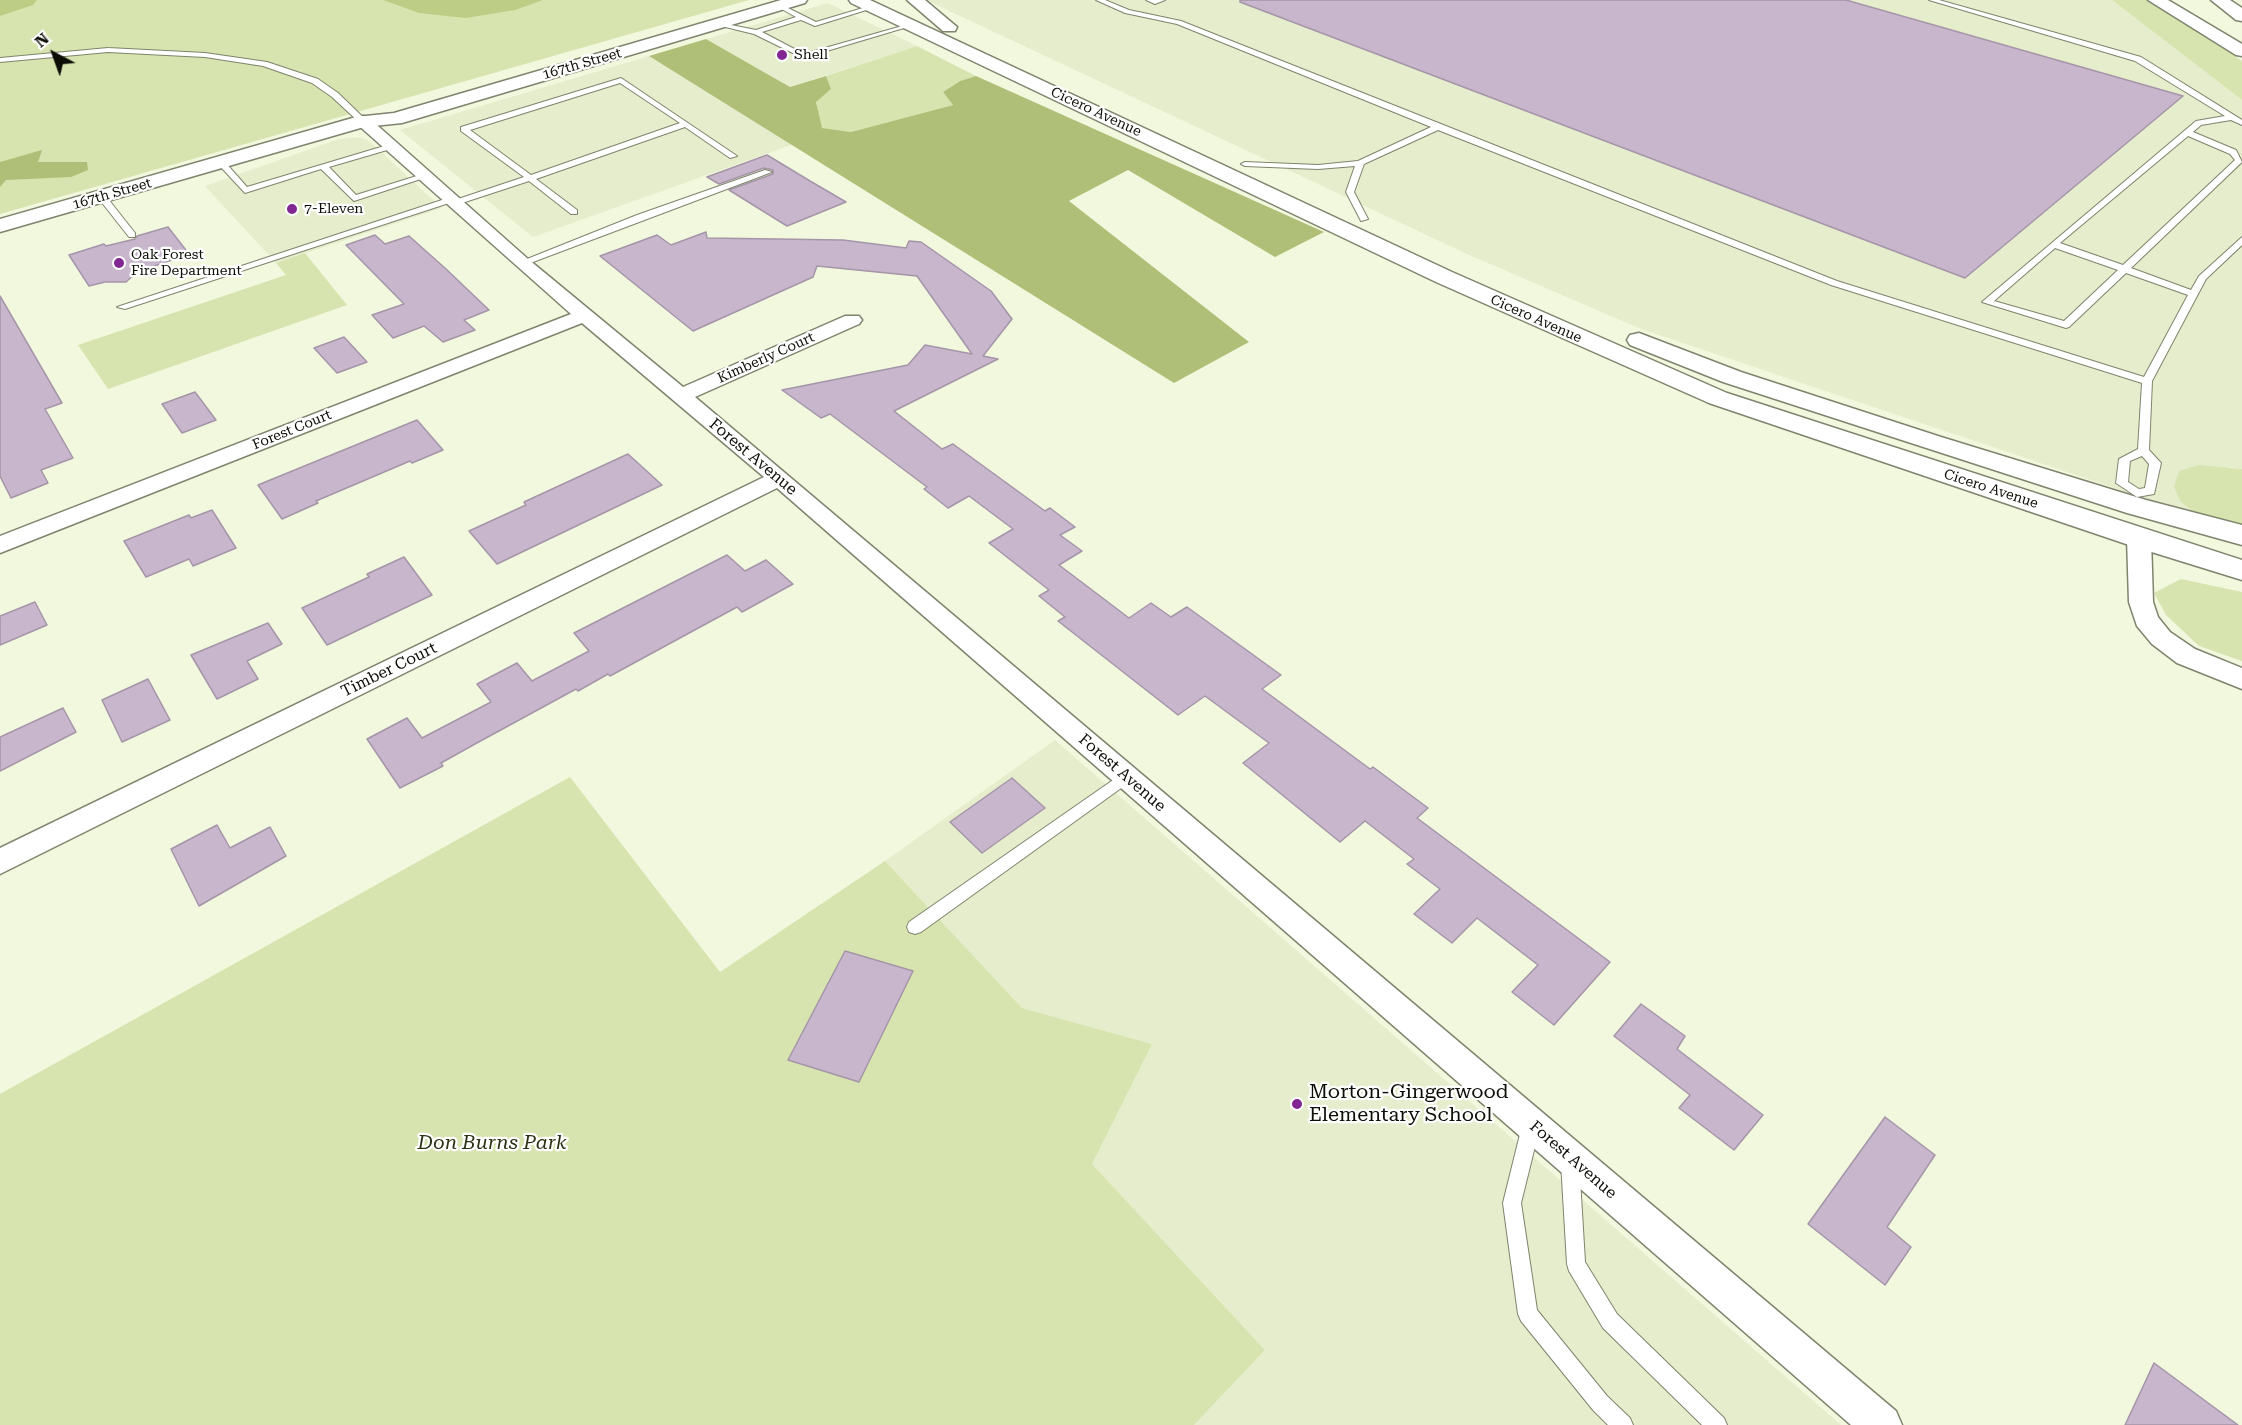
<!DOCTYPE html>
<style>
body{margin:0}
#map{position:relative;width:2242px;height:1425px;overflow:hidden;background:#f2f8de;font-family:"Roboto Serif",serif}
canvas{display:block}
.north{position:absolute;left:24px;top:24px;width:60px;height:60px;-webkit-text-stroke:4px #fff;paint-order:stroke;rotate:319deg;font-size:16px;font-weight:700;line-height:24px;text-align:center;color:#0d0f07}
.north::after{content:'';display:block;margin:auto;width:21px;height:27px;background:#0d0f07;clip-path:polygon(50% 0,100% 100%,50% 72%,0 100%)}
</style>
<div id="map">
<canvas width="2242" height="1425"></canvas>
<div class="north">N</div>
</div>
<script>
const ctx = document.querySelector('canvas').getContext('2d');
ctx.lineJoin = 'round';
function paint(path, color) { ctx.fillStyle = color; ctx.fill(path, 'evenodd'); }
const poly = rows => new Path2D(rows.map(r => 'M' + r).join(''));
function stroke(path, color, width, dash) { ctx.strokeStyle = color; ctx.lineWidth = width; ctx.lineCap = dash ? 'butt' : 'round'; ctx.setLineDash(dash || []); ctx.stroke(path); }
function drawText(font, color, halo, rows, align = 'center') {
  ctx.font = font + ' "Roboto Serif",serif'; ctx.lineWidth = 4.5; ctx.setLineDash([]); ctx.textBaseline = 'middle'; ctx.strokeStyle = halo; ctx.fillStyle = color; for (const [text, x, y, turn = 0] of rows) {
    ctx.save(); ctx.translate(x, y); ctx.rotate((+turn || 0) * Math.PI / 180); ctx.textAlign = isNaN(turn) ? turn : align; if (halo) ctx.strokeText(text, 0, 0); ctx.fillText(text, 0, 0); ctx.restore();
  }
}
const built = poly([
 [926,0,2112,0,2242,100,2242,469,2230,467,2174,487,2180,501,2198,516,1641,329,1467,254],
 [828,3,917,46,790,87,706,39],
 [649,56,794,144,533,237,400,130],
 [357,137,368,140,442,208,276,263,205,186,339,139],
 [1055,740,1841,1425,1194,1425,1265,1350,1092,1164,1152,1044,1022,1008,885,861]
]);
const green = poly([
 [0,0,749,0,0,214],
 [2112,0,2147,0,2183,20,2242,61,2242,100],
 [917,46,976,76,960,81,943,92,953,105,851,132,821,128,816,101,831,89,826,76],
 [305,253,347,305,108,389,78,345,286,275,276,263],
 [2199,465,2242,469,2242,528,2198,516,2180,501,2174,487,2179,471],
 [2181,579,2242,592,2242,661,2199,646,2166,615,2154,593],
 [570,777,720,972,885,861,1022,1008,1152,1044,1092,1164,1265,1350,1194,1425,0,1425,0,1094]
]);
const forest = poly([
 [706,39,790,87,826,76,831,89,816,102,822,128,851,132,953,105,943,92,960,81,976,76,1324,232,1275,257,1128,170,1069,201,1249,342,1174,383,649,56],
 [42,150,38,162,87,162,88,170,71,177,6,180,0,187,0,162]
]);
const water = poly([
 [0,0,37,0,33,5,0,16],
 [383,0,543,0,515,10,466,18,419,13]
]);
const building = poly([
 [1240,0,1846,0,2183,96,1965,278,1240,2,1240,0],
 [767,155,810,181,846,202,787,226,729,190,773,174,773,170,764,168,719,184,707,177,767,155],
 [168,227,189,254,137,272,126,282,105,282,89,286,69,255,104,244,106,246,135,239,137,236,168,227],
 [706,232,707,238,843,240,906,248,909,241,921,242,991,291,1012,319,983,356,998,359,894,411,942,449,953,444,1045,511,1050,508,1075,527,1060,535,1082,551,1059,565,1129,618,1151,603,1171,617,1187,607,1281,675,1262,689,1370,769,1373,767,1428,808,1417,818,1610,962,1554,1025,1512,992,1538,965,1477,918,1452,943,1414,914,1440,889,1407,864,1414,859,1365,821,1340,842,1243,763,1269,743,1205,696,1178,715,1058,621,1065,617,1039,596,1049,590,989,543,1013,529,969,496,948,508,924,489,927,487,830,414,821,418,782,390,908,365,925,345,972,354,917,276,817,266,813,277,693,331,600,256,657,235,671,245,706,232],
 [375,235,385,244,409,236,446,269,489,310,464,320,475,330,443,342,424,326,393,338,372,315,404,304,346,245,375,235],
 [0,296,62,403,45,409,73,458,41,470,48,483,11,498,0,476,0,296],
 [344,337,367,362,337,373,314,348,344,337],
 [195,392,216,420,182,433,162,404,195,392],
 [417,420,443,450,412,463,410,461,316,501,318,503,282,519,258,485,417,420],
 [628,454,662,485,497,564,469,531,526,505,524,502,628,454],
 [212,510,236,548,193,566,189,559,146,577,124,541,189,515,191,518,212,510],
 [727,555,745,571,766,560,793,584,742,612,737,607,610,676,608,674,578,691,576,689,475,744,441,763,443,766,400,788,367,739,407,718,422,738,491,702,477,684,517,663,532,681,589,651,574,633,727,555],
 [404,557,432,595,327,645,302,608,369,577,367,574,404,557],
 [35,602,47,625,0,645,0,616,35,602],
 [268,623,282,644,247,661,258,679,217,699,191,655,268,623],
 [148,679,170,720,122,742,102,700,148,679],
 [63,708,76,732,0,771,0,737,63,708],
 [1012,778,1045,808,982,853,950,822,1012,778],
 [217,825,230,848,270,827,286,856,199,906,171,849,217,825],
 [845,951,913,971,859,1082,788,1060,845,951],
 [1641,1004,1685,1036,1677,1049,1763,1115,1734,1150,1679,1108,1690,1095,1614,1036,1641,1004],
 [1885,1117,1935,1155,1887,1227,1911,1247,1885,1285,1808,1224,1885,1117],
 [2154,1363,2238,1425,2125,1425,2154,1363]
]);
const lane = poly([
 [1096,0,1105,0,1129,10,1181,21,1837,281,2144,377,2188,295,2126,273,2069,327,2066,328,1982,302,2196,121,2225,116,2135,61,1929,0,1939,0,2141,57,2242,120,2242,125,2231,120,2201,125,2193,132,2236,150,2242,162,2131,268,2191,290,2199,276,2242,237,2242,245,2206,279,2152,381,2149,450,2161,463,2154,494,2137,497,2116,483,2119,459,2138,449,2142,383,1831,285,1438,130,1364,164,1354,192,1368,219,1361,221,1346,192,1355,166,1318,169,1245,166,1241,164,1245,162,1318,165,1358,161,1431,127,1177,24,1125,13,1096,0],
 [2188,136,2230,154,2235,160,2123,265,2060,243,2188,136],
 [2055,248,2118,270,2064,321,1994,301,2055,248],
 [2142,456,2149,464,2145,488,2139,489,2128,482,2130,461,2142,456],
 [1146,0,1165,0,1155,4,1146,0],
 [780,4,816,22,873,5,876,7,815,26,801,20,762,32,804,54,909,24,914,25,803,58,754,34,713,24,716,22,756,30,796,17,778,7,780,4],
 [108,48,205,53,267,62,318,79,338,93,367,121,360,123,332,97,312,83,263,66,205,57,108,52,0,62,0,58,108,48],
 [621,78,737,156,730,158,685,127,536,179,577,210,577,214,571,214,529,181,456,205,449,203,125,309,117,307,448,198,455,200,524,177,461,131,461,127,621,78],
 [620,83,680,123,531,175,470,130,620,83],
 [391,144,395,146,394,148,329,167,356,195,423,174,430,176,354,201,321,169,245,193,217,163,224,161,247,187,391,144],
 [765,170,772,172,525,265,517,263,637,215,765,170],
 [99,195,105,195,135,233,135,237,129,237,99,199,99,195],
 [1126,771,1131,773,1133,777,1131,781,921,932,915,934,909,932,907,927,909,922,1126,771],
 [1531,1117,1537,1120,1540,1126,1521,1203,1537,1310,1607,1396,1630,1418,1633,1425,1608,1425,1593,1410,1521,1321,1518,1314,1503,1203,1522,1126,1525,1120,1531,1117],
 [1570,1153,1576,1156,1579,1162,1585,1262,1617,1314,1724,1418,1727,1425,1702,1425,1603,1328,1569,1271,1567,1264,1561,1162,1564,1156,1570,1153]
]);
const street = poly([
 [363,116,369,118,528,259,683,387,845,316,859,316,862,320,859,324,695,397,1896,1411,1902,1425,1851,1425,777,488,0,874,0,848,764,477,582,323,0,553,0,536,571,314,357,124,355,121,357,118,363,116],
 [2139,530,2147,532,2151,538,2153,602,2158,617,2170,632,2195,649,2242,668,2242,689,2177,663,2152,644,2137,626,2129,602,2127,538,2131,532,2139,530]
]);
const secondary = poly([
 [781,0,807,0,805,3,402,123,364,127,0,232,0,219,356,117,394,113,781,0]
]);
const primary = poly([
 [849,0,870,0,1452,272,1727,393,2242,560,2242,580,2129,545,1709,403,1436,282,851,3,849,0],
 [907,0,925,0,957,27,955,31,943,31,907,0],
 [1639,333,1741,372,1941,437,2146,500,2242,525,2242,545,2127,513,1723,382,1630,345,1627,340,1630,335,1639,333]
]);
const highway = poly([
 [2148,0,2168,0,2242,44,2242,56,2236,55,2148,0],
 [2211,0,2230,0,2242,8,2242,21,2236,20,2211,0]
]);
const markers = [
 [782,55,6,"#812692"],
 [292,209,6,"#812692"],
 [119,263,6,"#812692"],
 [1297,1104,6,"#812692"]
];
const farPoinames = [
 ["Shell",794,55],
 ["7-Eleven",304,209],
 ["Oak Forest",131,255],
 ["Fire Department",131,271]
];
const farStreetnames = [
 ["167th Street",582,64,-16],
 ["Cicero Avenue",1096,112,25],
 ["167th Street",112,194,-16],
 ["Cicero Avenue",1536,319,24],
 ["Kimberly Court",766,358,-24],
 ["Forest Court",292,430,-22],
 ["Cicero Avenue",1991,489,18]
];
const streetNames = [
 ["Forest Avenue",753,457,40],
 ["Timber Court",389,670,-26],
 ["Forest Avenue",1122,773,41],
 ["Forest Avenue",1573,1160,41]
];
const nearPoinames = [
 ["Morton-Gingerwood",1309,1092],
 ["Elementary School",1309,1115]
];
const nearParknames = [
 ["Don Burns Park",492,1143]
];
paint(built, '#e5edcc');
paint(green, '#d7e4af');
paint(forest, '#b0bf77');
paint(water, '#bdcd85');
paint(building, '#c8b7cc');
stroke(building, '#a595a8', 1.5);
stroke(lane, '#7e846d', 2);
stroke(street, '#7e846d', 3);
stroke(secondary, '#7e846d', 3);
stroke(primary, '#7e846d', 3);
stroke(highway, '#7e846d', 3);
paint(lane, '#fff');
paint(street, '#fff');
paint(secondary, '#fff');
paint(primary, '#fff');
paint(highway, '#fff');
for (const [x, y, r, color] of markers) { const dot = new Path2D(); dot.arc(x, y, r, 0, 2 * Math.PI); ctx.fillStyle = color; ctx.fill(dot); stroke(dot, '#fff', 2); }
drawText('14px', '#0d0f07', '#fff', farPoinames, 'left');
drawText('14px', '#0d0f07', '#fff', farStreetnames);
drawText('16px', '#0d0f07', '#fff', streetNames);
drawText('20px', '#0d0f07', '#fff', nearPoinames, 'left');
drawText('italic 20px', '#2c3213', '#fff', nearParknames);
</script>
